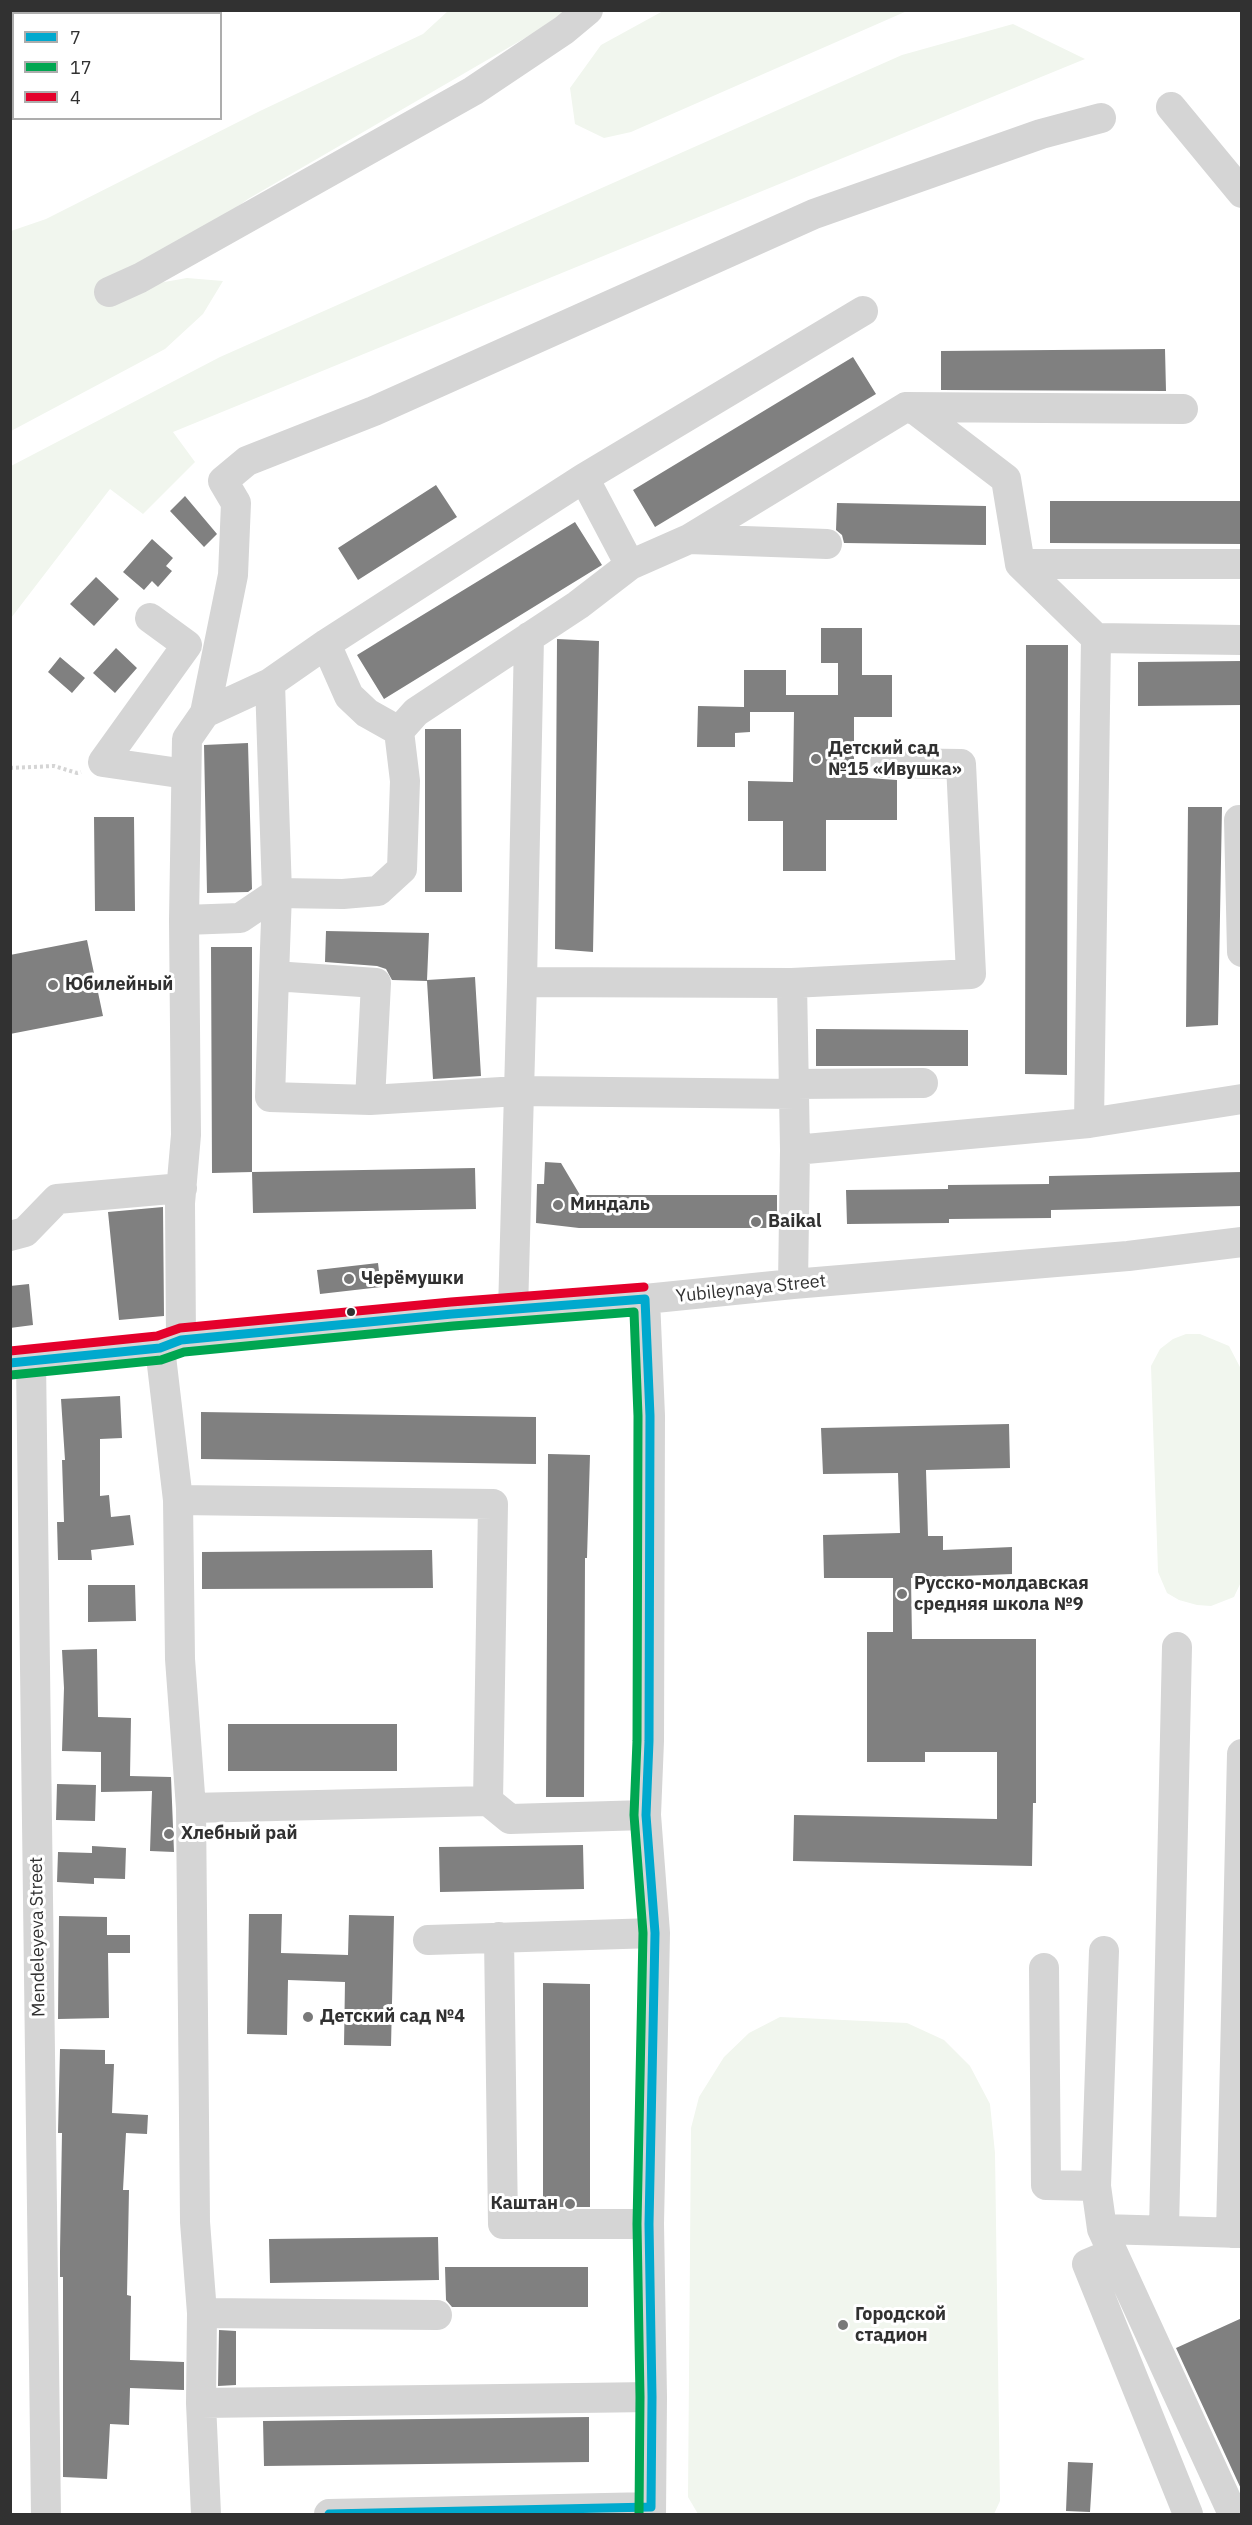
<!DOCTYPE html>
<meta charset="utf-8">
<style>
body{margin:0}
#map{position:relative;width:1252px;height:2525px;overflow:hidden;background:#fff;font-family:"IBM Plex Sans",sans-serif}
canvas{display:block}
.frame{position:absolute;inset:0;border:12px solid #313131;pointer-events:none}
.legend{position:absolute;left:12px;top:12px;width:210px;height:108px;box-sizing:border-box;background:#fff;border:2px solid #adadad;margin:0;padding:8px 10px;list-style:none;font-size:18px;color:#313131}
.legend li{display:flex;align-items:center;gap:12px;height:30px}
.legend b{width:30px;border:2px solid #adadad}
</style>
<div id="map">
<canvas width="1252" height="2525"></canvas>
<div class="frame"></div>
<ul class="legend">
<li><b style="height:8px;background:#00a9ce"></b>7</li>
<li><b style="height:8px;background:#00a651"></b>17</li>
<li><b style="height:8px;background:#e4002b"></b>4</li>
</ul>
</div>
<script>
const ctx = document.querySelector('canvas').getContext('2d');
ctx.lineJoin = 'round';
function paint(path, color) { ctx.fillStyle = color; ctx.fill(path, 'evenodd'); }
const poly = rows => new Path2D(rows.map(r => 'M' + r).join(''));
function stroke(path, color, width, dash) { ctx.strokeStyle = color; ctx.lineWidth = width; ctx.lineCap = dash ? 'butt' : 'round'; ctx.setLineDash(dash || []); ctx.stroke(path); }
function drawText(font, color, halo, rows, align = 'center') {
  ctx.font = font + ' "IBM Plex Sans",sans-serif'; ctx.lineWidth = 6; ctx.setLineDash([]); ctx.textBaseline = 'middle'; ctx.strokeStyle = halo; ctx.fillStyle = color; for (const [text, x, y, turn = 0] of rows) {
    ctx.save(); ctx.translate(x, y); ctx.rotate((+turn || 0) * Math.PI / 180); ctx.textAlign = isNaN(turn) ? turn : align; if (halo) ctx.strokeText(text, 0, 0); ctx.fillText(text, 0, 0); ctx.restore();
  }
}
const green = poly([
 [448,11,563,11,556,20,248,199,141,277,153,284,187,278,223,281,203,314,165,349,11,431,11,231,46,219,260,111,423,34],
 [663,11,663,10,907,11,631,132,604,138,575,124,570,88,601,45],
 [1013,24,1085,59,173,432,195,462,143,514,110,489,11,618,11,466,220,357,902,55],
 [1186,1334,1200,1334,1229,1346,1241,1369,1241,1582,1234,1597,1211,1606,1197,1605,1179,1600,1167,1593,1158,1572,1151,1366,1160,1349,1173,1339],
 [780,2017,907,2023,944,2040,970,2066,990,2104,995,2153,1000,2501,994,2514,698,2514,688,2497,691,2128,699,2097,724,2057,749,2033]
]);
const building = poly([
 [1165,349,1166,391,941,390,941,351],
 [853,357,876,394,655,527,633,490],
 [436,485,457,517,358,580,338,548],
 [185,496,217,534,204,547,170,511],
 [1050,501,1242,501,1242,544,1050,543],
 [837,503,986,506,986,545,844,543,842,535,836,530],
 [575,522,602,565,384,699,357,655],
 [152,539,173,558,166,566,172,571,158,587,152,581,144,590,123,572],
 [96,577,119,599,94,626,70,604],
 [821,628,862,628,862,675,892,675,892,717,854,717,854,777,897,780,897,820,826,820,826,871,783,871,783,821,748,821,748,781,793,782,794,712,750,712,750,732,735,733,735,747,697,747,698,706,744,707,744,670,786,670,786,695,838,695,838,663,821,663],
 [557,639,599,641,593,952,555,949],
 [1026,645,1068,645,1067,1075,1025,1074],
 [116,648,137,668,115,693,93,673],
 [60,657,85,678,72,693,48,672],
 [1242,661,1242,705,1138,706,1138,662],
 [425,729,461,729,462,892,425,892],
 [248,743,252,889,248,892,207,893,204,745],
 [1188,807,1222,807,1218,1025,1186,1027],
 [94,817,134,817,135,911,95,911],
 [326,931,429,933,427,980,475,977,481,1076,433,1079,427,981,392,980,386,969,377,966,325,962],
 [87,940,103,1016,10,1034,10,955],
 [211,947,252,947,252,1172,212,1173],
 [816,1029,968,1030,968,1066,816,1066],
 [545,1162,561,1163,580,1195,777,1195,777,1228,579,1228,536,1223,537,1184,544,1184],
 [475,1168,476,1209,253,1213,252,1172],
 [1242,1172,1242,1206,1051,1210,1051,1218,949,1219,949,1223,847,1224,846,1190,948,1189,948,1185,1049,1184,1049,1176],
 [163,1207,164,1316,119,1320,108,1212],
 [378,1263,381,1287,320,1294,317,1270],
 [29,1284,33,1325,10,1328,10,1286],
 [120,1396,122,1438,100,1439,100,1496,109,1495,111,1517,130,1515,134,1545,91,1550,92,1560,58,1560,57,1522,64,1522,62,1460,65,1460,61,1399],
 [201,1412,536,1417,536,1464,201,1459],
 [1009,1424,1010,1468,926,1470,928,1536,943,1536,943,1550,1012,1547,1012,1574,911,1578,912,1639,1036,1639,1036,1803,1033,1803,1032,1866,793,1861,794,1815,997,1819,997,1752,925,1752,925,1762,867,1762,867,1632,893,1632,893,1578,824,1578,823,1535,900,1533,898,1473,823,1474,821,1428],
 [548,1454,590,1455,587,1558,585,1558,584,1797,546,1797],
 [432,1550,433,1588,202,1589,202,1552],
 [88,1585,135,1585,136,1621,88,1622],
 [97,1649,98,1717,131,1718,130,1776,171,1777,174,1852,150,1851,152,1791,101,1792,101,1752,62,1751,64,1688,62,1650],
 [228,1724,397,1724,397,1771,228,1771],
 [57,1784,96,1785,95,1821,56,1820],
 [583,1845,584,1889,440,1892,439,1847],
 [92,1846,126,1848,125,1879,94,1878,94,1884,57,1882,58,1852,92,1853],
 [249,1914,282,1914,281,1953,348,1955,349,1915,394,1916,391,2046,344,2045,345,1982,288,1980,287,2035,247,2034],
 [59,1916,107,1917,107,1935,130,1935,130,1953,108,1953,109,2018,58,2019],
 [543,1983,590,1984,590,2207,543,2207],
 [60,2049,105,2050,105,2064,114,2064,112,2113,148,2115,147,2134,126,2133,123,2190,129,2190,127,2295,131,2296,130,2360,184,2362,184,2390,130,2388,129,2425,110,2424,107,2479,63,2477,63,2277,60,2277,60,2251,62,2133,58,2133],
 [438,2237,439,2280,270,2283,269,2239],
 [445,2267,588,2267,588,2307,452,2307,446,2300],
 [1242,2318,1242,2491,1176,2348],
 [219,2330,236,2331,236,2385,218,2386],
 [589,2417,589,2462,264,2466,263,2421],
 [1068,2462,1093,2463,1090,2512,1066,2511]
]);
const path = poly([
 [10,768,54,766,77,773,81,772]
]);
const minor = poly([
 [10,15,19,10],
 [1171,107,1242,193],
 [109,292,140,278,473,91,564,30,588,10],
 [906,407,1183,409],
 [584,478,863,311],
 [689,539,827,544],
 [1020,564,1242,564],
 [150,618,187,645,103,762,186,774],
 [1096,638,1242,640],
 [326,644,349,696,367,713,399,731],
 [205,713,270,683,326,644,584,478,630,565],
 [1242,820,1239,820,1242,952],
 [184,920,240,918,277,893,270,683],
 [274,976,376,983,370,1100,270,1097,274,976,277,893,343,894,378,891,402,869,405,781,399,731,416,712,578,605,630,565,689,539,906,407,917,411,1006,479,1020,564,1096,638,1089,1123,795,1150],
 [522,982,529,637],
 [792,983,971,974,961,764,885,763],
 [795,1084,923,1083],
 [370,1100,518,1091,795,1094],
 [1089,1123,1242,1099],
 [10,1236,25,1232,57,1199,182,1188],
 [645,1299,650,1416,649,1741,646,1815,655,1933,649,2224,652,2397,651,2514],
 [513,1311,522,982,792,983,795,1150,793,1284],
 [181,1340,180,1203,186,1135,184,920,187,739,205,713,233,575,236,503,223,481,247,461,374,411,814,214,1041,134,1101,118],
 [160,1348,178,1500,180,1659,191,1808,195,2222,202,2313,201,2403,206,2514],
 [31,1360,46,2514],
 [10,1363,160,1348,181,1340,452,1314,645,1299,793,1284,1128,1256,1242,1242],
 [178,1500,493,1504,488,1801,510,1819,646,1815],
 [191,1808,488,1801],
 [499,1937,503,2224,649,2224],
 [428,1940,655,1933],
 [1104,1951,1096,2186,1102,2229,1242,2233],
 [1044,1968,1046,2185,1096,2186],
 [1102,2229,1233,2514],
 [1164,2230,1177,1647],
 [1231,2233,1242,1754],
 [1113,2253,1087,2264,1188,2514],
 [202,2313,437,2315],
 [201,2403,652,2397],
 [329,2514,651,2507]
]);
const bus1 = poly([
 [10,1363,160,1348,181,1340,452,1314,645,1299,650,1416,649,1741,646,1815,655,1933,649,2224,652,2397,651,2507,329,2514]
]);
const bus2 = poly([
 [11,1375,161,1360,184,1352,453,1326,634,1312,638,1416,637,1741,634,1815,643,1933,637,2224,640,2397,639,2514]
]);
const bus3 = poly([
 [10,1351,157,1336,180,1328,451,1302,644,1287]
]);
const markers = [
 [816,759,6,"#797979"],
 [53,985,6,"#797979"],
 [558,1205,6,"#797979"],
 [756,1222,6,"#797979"],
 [349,1279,6,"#797979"],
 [351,1312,5,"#313131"],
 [902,1594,6,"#797979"],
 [169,1834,6,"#797979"],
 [308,2017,6,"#797979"],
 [570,2204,6,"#797979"],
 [843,2325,6,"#797979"]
];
const poiNames = [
 ["Детский сад",828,749],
 ["№15 «Ивушка»",828,770],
 ["Юбилейный",65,985],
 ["Миндаль",570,1205],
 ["Baikal",768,1222],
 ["Черёмушки",361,1279],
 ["Русско-молдавская",914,1584],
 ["средняя школа №9",914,1605],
 ["Хлебный рай",181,1834],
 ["Детский сад №4",320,2017],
 ["Каштан",558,2204,"right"],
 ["Городской",855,2315],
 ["стадион",855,2336]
];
const streetNames = [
 ["Yubileynaya Street",751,1289,-6],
 ["Mendeleyeva Street",38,1937,-91]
];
paint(green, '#f1f6ee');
paint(building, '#808080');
stroke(path, '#d5d5d5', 4, [3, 3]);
stroke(minor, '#d5d5d5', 30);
stroke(bus1, '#00a9ce', 9);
stroke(bus2, '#00a651', 9);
stroke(bus3, '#e4002b', 9);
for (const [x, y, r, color] of markers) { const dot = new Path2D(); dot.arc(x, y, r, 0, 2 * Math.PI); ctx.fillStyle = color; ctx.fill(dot); stroke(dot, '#fff', 2); }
drawText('bold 18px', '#313131', '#fff', poiNames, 'left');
drawText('18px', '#313131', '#fff', streetNames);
</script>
